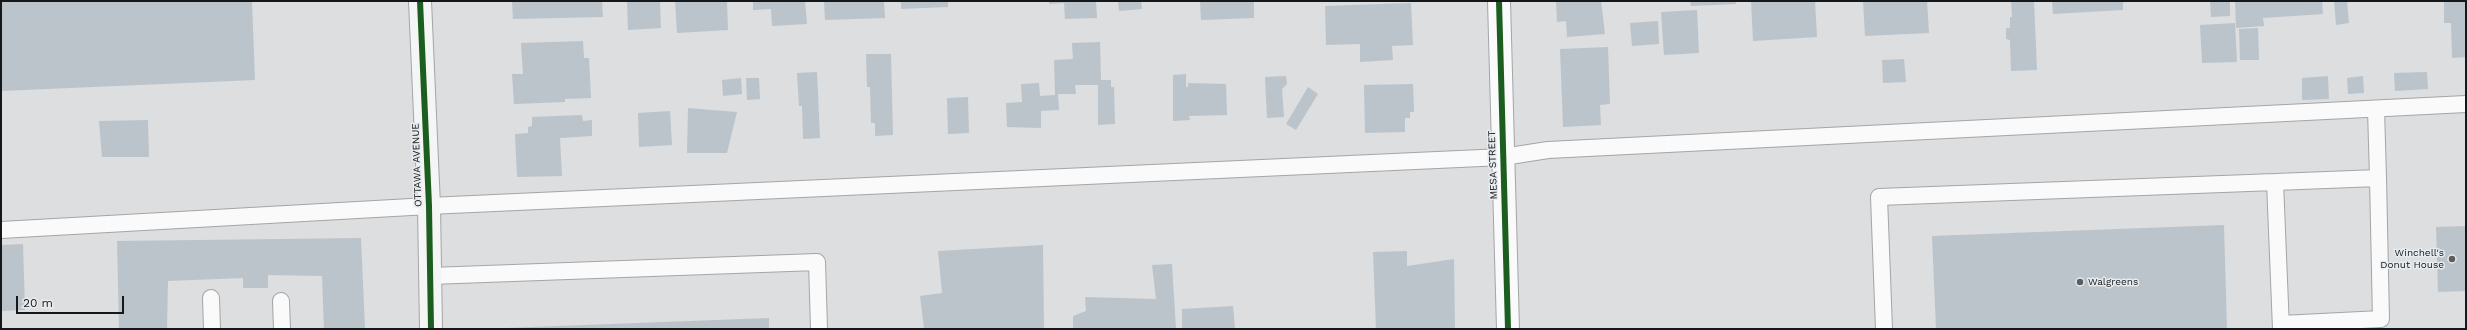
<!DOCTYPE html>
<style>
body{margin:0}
#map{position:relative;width:2467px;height:330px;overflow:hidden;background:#dcdee0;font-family:"Work Sans",sans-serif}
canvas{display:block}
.frame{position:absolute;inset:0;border:2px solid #161718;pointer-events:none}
.scale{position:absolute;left:16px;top:296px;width:108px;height:18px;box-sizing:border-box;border:2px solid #161718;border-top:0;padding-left:5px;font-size:12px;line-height:14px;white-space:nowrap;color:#161718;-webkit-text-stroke:3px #e7ecf0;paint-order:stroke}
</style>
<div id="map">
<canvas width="2467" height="330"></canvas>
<div class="frame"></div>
<div class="scale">20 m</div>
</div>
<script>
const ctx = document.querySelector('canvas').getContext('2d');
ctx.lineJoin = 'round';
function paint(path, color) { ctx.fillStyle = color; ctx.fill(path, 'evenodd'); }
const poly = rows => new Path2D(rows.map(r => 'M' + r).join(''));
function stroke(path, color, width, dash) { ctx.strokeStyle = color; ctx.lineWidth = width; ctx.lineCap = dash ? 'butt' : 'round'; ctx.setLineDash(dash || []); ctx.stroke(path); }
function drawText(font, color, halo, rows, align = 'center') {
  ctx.font = font + ' "Work Sans",sans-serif'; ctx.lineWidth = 3; ctx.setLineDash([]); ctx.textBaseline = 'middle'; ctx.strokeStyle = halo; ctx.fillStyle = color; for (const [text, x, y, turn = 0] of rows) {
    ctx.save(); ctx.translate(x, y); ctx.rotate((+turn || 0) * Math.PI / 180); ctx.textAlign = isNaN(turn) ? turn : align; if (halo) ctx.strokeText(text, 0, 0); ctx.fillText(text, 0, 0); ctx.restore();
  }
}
const building = poly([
 [1,1,252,1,255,80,1,91],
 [512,1,602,1,603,17,513,19],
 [627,1,660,1,661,28,628,30],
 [675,1,727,1,728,30,677,33],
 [753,1,805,1,807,24,772,26,771,9,753,10],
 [824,1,884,1,885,18,825,20],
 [901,1,948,1,948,7,901,9],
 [1049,1,1096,1,1097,18,1065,19,1064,3,1049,4],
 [1118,1,1141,1,1142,9,1119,11],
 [1200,1,1254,1,1254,18,1201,20],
 [1556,1,1601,1,1605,34,1567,37,1566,21,1557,22],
 [1690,1,1736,1,1736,4,1691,6],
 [1751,1,1815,1,1817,37,1753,41],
 [1863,1,1927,1,1929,33,1865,36],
 [2011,1,2034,1,2037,70,2011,71,2010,40,2006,39,2006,28,2010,28,2010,17,2012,17],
 [2052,1,2123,1,2123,10,2053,14],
 [2210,1,2230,1,2230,16,2211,17],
 [2235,1,2322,1,2323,14,2263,18,2264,26,2236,28],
 [2334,1,2347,1,2349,23,2336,25],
 [2444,1,2466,1,2466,57,2452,58,2451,23,2444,23],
 [1411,3,1413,45,1392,46,1393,60,1360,62,1360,44,1326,45,1325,6],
 [1697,10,1699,53,1664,55,1661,12],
 [1658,21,1659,44,1632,46,1630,23],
 [2235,23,2237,62,2202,63,2200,25],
 [2258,28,2259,60,2240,60,2239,29],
 [583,41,584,58,589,58,591,98,565,99,565,102,514,104,512,74,523,74,521,43],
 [1100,42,1101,80,1111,80,1111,87,1114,87,1115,124,1098,125,1098,85,1075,85,1076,94,1058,94,1059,110,1041,111,1041,128,1007,127,1006,103,1022,102,1021,84,1039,83,1040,96,1055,95,1054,60,1073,59,1072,43],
 [1608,47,1610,104,1600,105,1601,125,1563,127,1560,49],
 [866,54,891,54,893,135,875,136,875,123,871,123,870,87,867,87],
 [1904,59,1906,82,1883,83,1882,60],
 [817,72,820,138,803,139,802,106,799,106,797,73],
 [2427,72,2428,89,2395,91,2394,73],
 [1186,74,1186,87,1188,87,1188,83,1226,84,1227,115,1189,116,1190,120,1173,121,1173,75],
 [1286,76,1287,84,1282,89,1284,117,1267,118,1265,77],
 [2328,76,2329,99,2302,100,2302,78],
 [2363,76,2364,93,2348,94,2347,78],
 [741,78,742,94,723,96,722,80],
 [746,78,759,78,760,99,747,100],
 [1413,84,1414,112,1410,112,1410,118,1405,118,1405,132,1365,133,1364,85],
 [1308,87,1318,94,1296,130,1286,124],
 [968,97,969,133,948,134,947,98],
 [688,108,737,112,727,153,687,153],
 [670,111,672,145,639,147,638,113],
 [582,115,583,121,592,120,592,136,560,138,562,176,517,177,515,134,528,133,528,127,532,126,532,117],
 [148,120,149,157,102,157,99,121],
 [2224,225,2227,329,1936,329,1932,236],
 [2466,226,2466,291,2438,292,2436,227],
 [361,238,365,329,324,329,322,276,268,275,268,288,243,288,243,278,168,281,167,329,119,329,117,241],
 [23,244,25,310,1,311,1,245],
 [1043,245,1044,329,924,329,920,296,942,293,938,251],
 [1407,251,1407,266,1454,259,1455,329,1376,329,1373,252],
 [1172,264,1176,329,1073,329,1073,316,1086,311,1085,297,1156,299,1152,265],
 [1233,306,1235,329,1182,329,1182,309],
 [769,318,769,329,505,329,505,328]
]);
const lane = poly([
 [2275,182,2378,178,2376,109],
 [1,230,429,206,1503,157,1548,150,2466,104],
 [430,276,817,262,819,329],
 [211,298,212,329],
 [281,301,282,329],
 [2281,324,2381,319,2378,178],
 [1884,329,1879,197,2275,182,2281,329]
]);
const street = poly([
 [1499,1,1508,329]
]);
const secondary = poly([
 [420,1,429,206,431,329]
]);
const cycleway = poly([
 [420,1,429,206,431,329],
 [1499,1,1508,329]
]);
const markers = [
 [2452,259,4,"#5b5d5e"],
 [2080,282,4,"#5b5d5e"]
];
const streetNames = [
 ["OTTAWA AVENUE",417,165,-92],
 ["MESA STREET",1493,165,-92]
];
const poiNames = [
 ["Winchell's",2444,253],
 ["Donut House",2444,265],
 ["Walgreens",2088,282,"left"]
];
paint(building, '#bbc4cb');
stroke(lane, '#a3a5a7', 18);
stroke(street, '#a3a5a7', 24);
stroke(secondary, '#a3a5a7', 24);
stroke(lane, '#fafafa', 16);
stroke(street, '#fafafa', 22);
stroke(secondary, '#f6f5f5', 22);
stroke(cycleway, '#1b5e20', 6);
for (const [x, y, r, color] of markers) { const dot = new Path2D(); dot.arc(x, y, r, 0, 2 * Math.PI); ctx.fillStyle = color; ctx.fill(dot); stroke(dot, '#e7ecf0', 1.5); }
drawText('10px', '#161718', '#e7ecf0', streetNames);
drawText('10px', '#161718', '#e7ecf0', poiNames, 'right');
</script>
